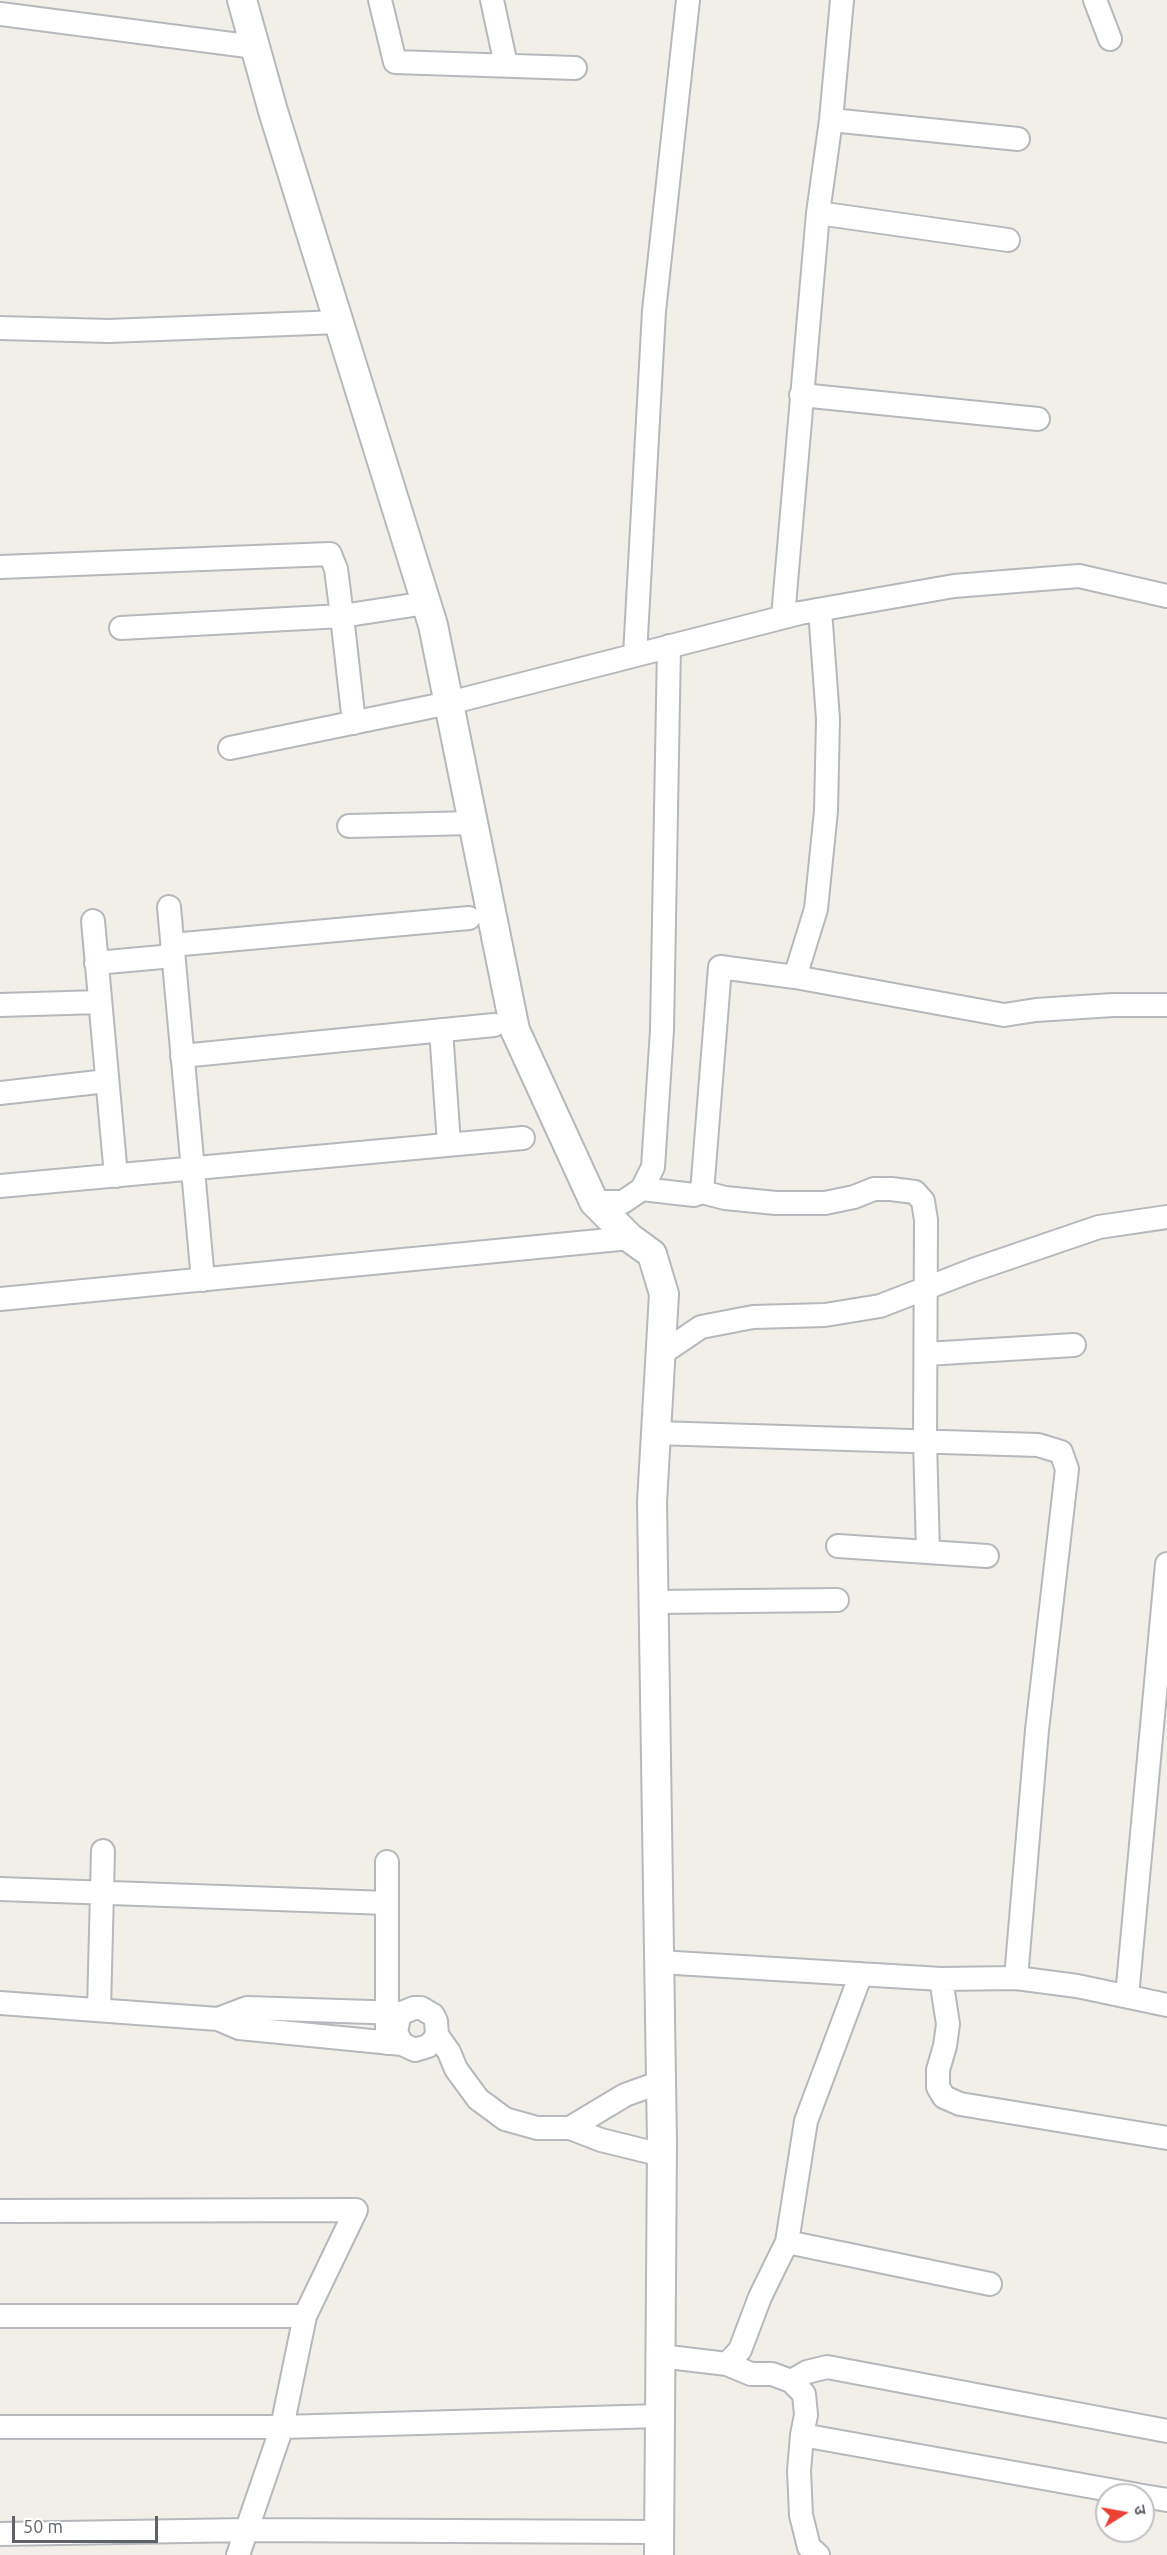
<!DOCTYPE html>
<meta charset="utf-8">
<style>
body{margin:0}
#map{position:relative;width:1167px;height:2555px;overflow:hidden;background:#f1efe8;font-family:Ubuntu,"Noto Sans Devanagari",sans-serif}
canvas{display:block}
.north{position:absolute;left:1095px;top:2483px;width:60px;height:60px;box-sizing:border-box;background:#fff;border:2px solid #bfc1c3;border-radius:50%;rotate:79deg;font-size:16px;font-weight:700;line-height:24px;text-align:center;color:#5f6368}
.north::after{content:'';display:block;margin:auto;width:21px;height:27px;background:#ea4335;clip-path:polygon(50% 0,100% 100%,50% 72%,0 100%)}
.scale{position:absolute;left:12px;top:2516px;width:146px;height:27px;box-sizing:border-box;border:3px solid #5f6368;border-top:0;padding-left:8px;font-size:18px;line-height:21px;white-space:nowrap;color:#5f6368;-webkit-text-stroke:4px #fff;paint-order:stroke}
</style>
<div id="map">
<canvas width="1167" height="2555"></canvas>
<div class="north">उ</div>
<div class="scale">50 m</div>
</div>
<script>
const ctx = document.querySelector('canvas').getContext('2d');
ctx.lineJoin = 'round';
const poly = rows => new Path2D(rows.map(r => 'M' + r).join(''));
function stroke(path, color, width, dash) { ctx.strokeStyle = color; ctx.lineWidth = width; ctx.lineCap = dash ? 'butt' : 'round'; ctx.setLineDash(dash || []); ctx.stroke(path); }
const minor = poly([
 [380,0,395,62,575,68],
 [492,0,506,65],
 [1095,0,1110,39],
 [0,14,255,47],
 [831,120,1018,139],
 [818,213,1008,240],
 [0,328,109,331,339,322],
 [801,395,1038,419],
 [0,567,330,554,336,569,342,616,426,603],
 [820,610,828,719,826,811,816,909,795,977,1004,1015,1036,1010,1113,1005,1167,1005],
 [783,617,818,213,831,120,842,0],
 [121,628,342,616,354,723],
 [635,655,654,311,688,0],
 [230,748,449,703,800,613,954,586,1079,576,1167,596],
 [349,826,473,823],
 [169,907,203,1280],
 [93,921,116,1176],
 [172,945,469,918],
 [96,963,173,956],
 [0,1005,100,1002],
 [441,1030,449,1144],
 [182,1056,494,1025],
 [0,1093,107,1081],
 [0,1186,523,1138],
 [642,1189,694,1195,702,1192,720,967,795,977],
 [702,1192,725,1198,776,1203,825,1203,854,1197,874,1189,891,1189,915,1192,923,1201,926,1220,925,1441,928,1552],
 [594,1202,623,1202,642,1189,653,1167,662,1030,669,646],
 [0,1299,630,1238],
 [661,1354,701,1327,753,1317,825,1315,880,1306,973,1270,1099,1227,1167,1217],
 [926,1354,1074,1345],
 [656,1433,1038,1445,1061,1452,1067,1469,1037,1730,1016,1978],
 [838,1546,987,1556],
 [654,1602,837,1600],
 [0,1889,387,1903,387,2043],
 [387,1903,387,1862],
 [659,1962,941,1979,1016,1978,1077,1986,1167,2005],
 [941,1979,948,2024,945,2046,938,2070,938,2087,944,2097,960,2104,1167,2138],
 [1127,1996,1167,1564],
 [0,2003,218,2019],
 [99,2010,103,1851],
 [399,2017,396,2032,402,2044,415,2050,428,2046,433,2041,437,2035,436,2021,433,2015,421,2008,414,2008,402,2013,247,2008,218,2019,239,2028,402,2044],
 [437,2035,449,2052,456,2069,478,2099,505,2119,537,2128,570,2128],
 [661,2082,625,2095,570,2128,601,2140,662,2155],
 [0,2211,356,2210,305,2316,282,2427,238,2555],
 [787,2242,990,2284],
 [0,2316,305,2316],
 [660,2356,727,2364,740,2350,760,2297,787,2242,806,2121,861,1974],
 [727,2364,751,2374,772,2374,791,2381,804,2394,806,2415,802,2435,1138,2495],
 [791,2381,807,2372,827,2367,1167,2431],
 [0,2427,282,2427,659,2416],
 [802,2435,799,2471,801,2515,809,2547,818,2555],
 [1143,2496,1167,2500],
 [0,2534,247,2530,659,2532]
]);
const tertiary = poly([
 [242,0,273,111,433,625,515,1030,594,1202,630,1238,652,1254,664,1294,652,1502,662,2144,659,2555]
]);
stroke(minor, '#b5b8bc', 26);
stroke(tertiary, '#b5b8bc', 32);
stroke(minor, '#fff', 22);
stroke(tertiary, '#fff', 28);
</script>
